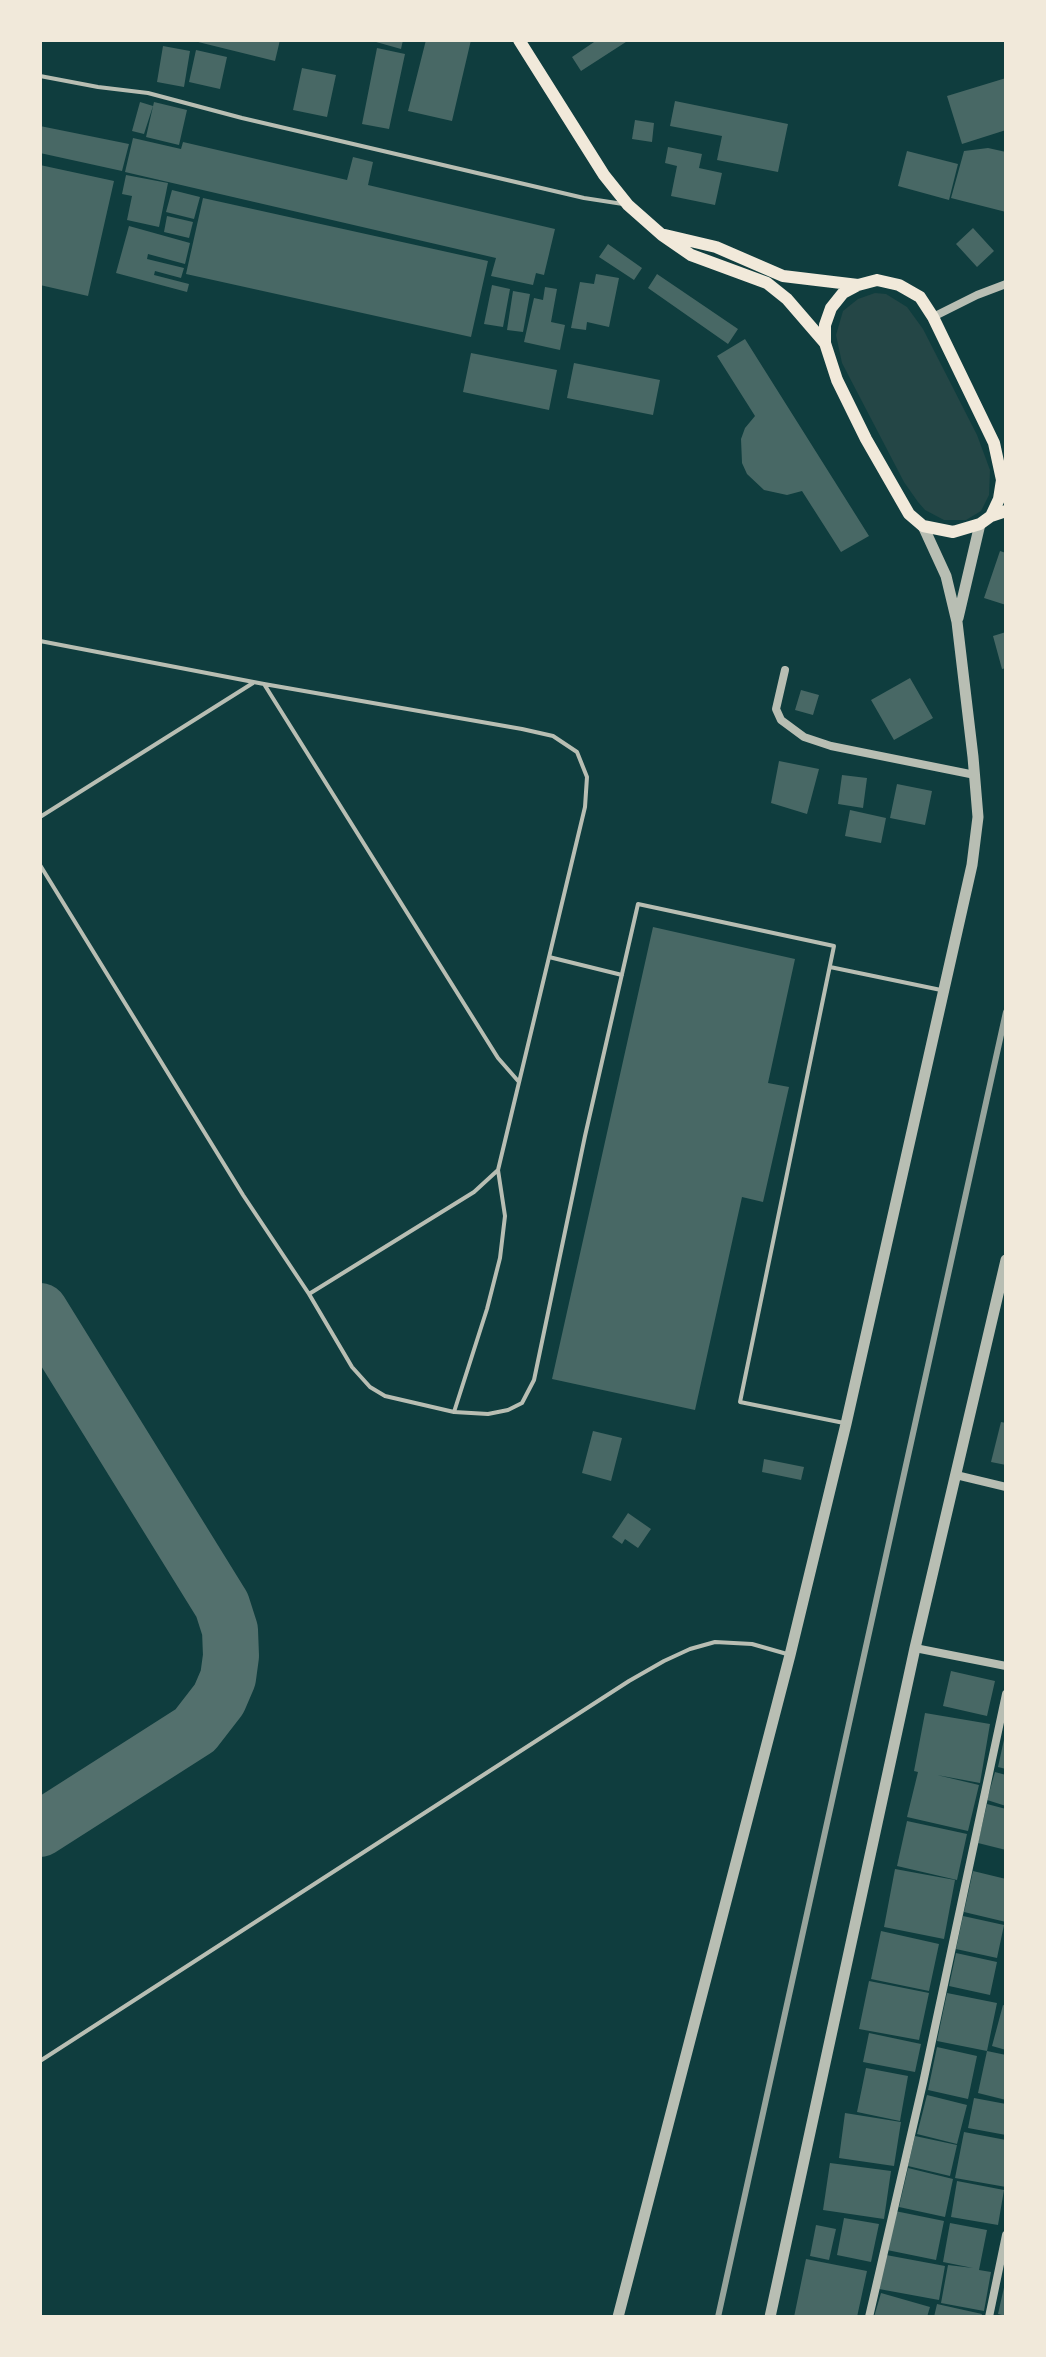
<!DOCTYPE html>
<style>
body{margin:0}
#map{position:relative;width:1046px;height:2357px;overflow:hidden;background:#0f3d3e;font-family:Overpass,sans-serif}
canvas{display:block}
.frame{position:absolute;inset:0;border:42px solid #f1e9da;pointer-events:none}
</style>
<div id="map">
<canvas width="1046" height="2357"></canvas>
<div class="frame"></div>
</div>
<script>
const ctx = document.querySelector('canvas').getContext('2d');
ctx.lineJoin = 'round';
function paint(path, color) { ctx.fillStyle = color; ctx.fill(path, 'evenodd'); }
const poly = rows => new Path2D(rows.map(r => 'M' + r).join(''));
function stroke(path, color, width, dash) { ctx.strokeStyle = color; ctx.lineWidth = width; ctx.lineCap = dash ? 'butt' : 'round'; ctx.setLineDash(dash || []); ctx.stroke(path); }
const green = poly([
 [875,293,886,294,907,307,923,329,977,435,990,470,989,495,981,511,966,520,944,520,925,510,918,502,904,482,842,363,836,335,843,311,858,299]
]);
const taxiway = poly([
 [40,1311,222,1605,230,1630,231,1656,228,1678,219,1699,195,1730,40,1829]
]);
const building = poly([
 [190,40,280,40,275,61],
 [369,40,403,40,401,49],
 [426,40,471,40,452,121,408,111],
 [597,40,629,40,581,71,572,57],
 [163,46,190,51,184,87,157,82],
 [377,48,405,54,389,129,362,124],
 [196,50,227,57,220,89,189,82],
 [302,68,336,75,327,117,293,110],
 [1006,78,1006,130,962,144,947,96],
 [675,101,788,124,778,172,717,160,722,136,670,126],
 [140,102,153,106,144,134,132,131],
 [154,102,187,110,179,145,146,137],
 [635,120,654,123,652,142,632,139],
 [40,126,129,144,122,171,40,153],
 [133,138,181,149,183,142,347,180,353,157,373,162,368,185,555,229,544,275,536,273,533,285,491,276,496,258,125,172],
 [668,147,702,154,699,168,722,173,715,205,671,196,677,166,665,163],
 [988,148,1006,152,1006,212,951,198,964,151],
 [907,151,958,164,949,200,898,186],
 [40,165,114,181,88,296,40,285],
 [126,175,168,183,159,227,127,220,132,196,122,194],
 [172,190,200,197,194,219,166,212],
 [203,198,488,261,471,337,186,274],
 [167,216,193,222,189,238,164,232],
 [129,226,190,243,185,264,148,254,147,259,184,268,181,278,155,271,154,275,189,284,187,292,116,273],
 [973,228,994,251,977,267,956,244],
 [608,244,642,268,634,280,599,257],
 [596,274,619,278,609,327,587,322,586,330,571,328,580,282,594,284],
 [657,274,738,329,728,344,648,288],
 [492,285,510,289,503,327,484,324],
 [545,287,557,289,551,322,565,325,560,350,524,342,534,298,543,300],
 [513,291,530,294,523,332,507,330],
 [745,339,869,536,841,552,802,491,787,495,764,490,747,474,742,463,741,439,745,428,755,416,717,356],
 [471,353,557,370,549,410,463,392],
 [574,363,660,380,653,415,567,398],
 [1000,551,1006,553,1006,605,984,598],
 [1006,632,1006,668,1002,669,993,636],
 [910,678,933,718,894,740,871,700],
 [801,690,819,695,813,715,795,710],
 [779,761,819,769,807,814,771,803],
 [842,775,867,778,863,808,838,804],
 [897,784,932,791,925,825,890,818],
 [850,810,886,818,881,843,845,836],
 [653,927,795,959,768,1083,789,1087,763,1202,742,1197,695,1410,552,1379],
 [1001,1422,1006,1423,1006,1465,991,1462],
 [593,1431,622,1438,611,1481,582,1473],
 [764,1459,804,1467,801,1480,762,1472],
 [628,1513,651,1529,638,1548,625,1539,622,1544,612,1537],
 [951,1671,995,1681,987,1716,943,1706],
 [925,1713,990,1724,980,1783,937,1775,979,1785,968,1831,907,1817,918,1772,914,1771],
 [1005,1735,1006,1735,1006,1769,998,1767],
 [995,1772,1006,1775,1006,1806,987,1800],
 [987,1804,1006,1809,1006,1850,978,1843],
 [907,1821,967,1834,957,1880,897,1866],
 [895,1869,955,1880,944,1939,884,1927],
 [973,1871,1006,1879,1006,1922,964,1912],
 [963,1916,1004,1925,997,1958,956,1949],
 [881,1931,939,1944,929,1991,871,1979],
 [956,1953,997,1962,990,1995,949,1986],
 [869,1981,929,1993,919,2040,859,2029],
 [947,1993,997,2003,987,2051,937,2041],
 [1003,2005,1006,2006,1006,2050,992,2046],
 [869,2033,921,2044,915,2072,863,2062],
 [937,2047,977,2056,968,2099,928,2090],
 [987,2051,1006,2055,1006,2100,978,2093],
 [866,2068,908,2076,900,2121,857,2112],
 [927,2095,967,2105,957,2144,917,2134],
 [974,2098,1006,2104,1006,2135,968,2128],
 [845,2113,901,2122,894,2166,839,2158],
 [964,2132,1006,2140,1006,2187,955,2178],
 [915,2136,957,2145,950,2176,908,2166],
 [830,2163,891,2171,884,2219,823,2210],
 [908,2168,953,2179,945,2217,899,2207],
 [957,2181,1004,2190,998,2225,951,2217],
 [895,2211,944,2221,936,2260,887,2250],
 [844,2218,879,2224,871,2262,837,2255],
 [950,2223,987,2230,979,2270,991,2272,984,2311,941,2303,948,2265,973,2268,943,2262],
 [816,2225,836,2229,829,2260,810,2256],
 [886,2255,945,2266,939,2300,879,2289],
 [806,2259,867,2271,857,2317,794,2317],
 [1005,2283,1006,2283,1006,2316,998,2314],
 [881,2293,930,2307,927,2317,874,2317],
 [937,2304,982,2314,981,2317,934,2317]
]);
const service = poly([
 [40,76,98,87,148,93,242,118,584,198,623,204],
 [40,641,264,684,522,729,553,736,577,752,587,777,585,807,498,1170,474,1192,309,1294],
 [264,684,498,1058,519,1082],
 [40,817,253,683],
 [40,865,243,1195,309,1294,352,1367,370,1387,385,1396,454,1412,488,1414,508,1410,522,1403,534,1380,585,1136,638,904,834,946,740,1402,844,1423],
 [549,957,622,975],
 [830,967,941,990],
 [454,1412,487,1309,500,1258,505,1216,498,1170],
 [40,2061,629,1681,664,1661,690,1649,715,1642,752,1644,787,1654]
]);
const minor = poly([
 [933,317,977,295,1006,284],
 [785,670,776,709,781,720,804,737,831,746,975,775],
 [956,1475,1006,1487],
 [915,1648,1006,1666],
 [869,2317,923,2083,1006,1694],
 [989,2317,1006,2235]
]);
const tertiary = poly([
 [958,618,980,524],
 [618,2317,790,1655,846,1424,972,865,978,817,973,757,957,622,946,576,923,526],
 [770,2317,915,1648,1006,1260]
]);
const secondary = poly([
 [519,40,604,175,628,205,662,235,691,255,767,283,787,299,825,343],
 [665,235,716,247,783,276,858,285],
 [877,280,899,285,920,297,933,317,994,443,1002,480,999,499,991,516,980,524,953,532,923,526,909,514,866,439,837,380,825,343,825,325,831,308,843,293,858,285,877,280],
 [991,516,1006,511]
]);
const rail = poly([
 [718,2317,1006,1012]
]);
paint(green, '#244646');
stroke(taxiway, '#53706d', 56);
paint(building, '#486865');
stroke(service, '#b8beb3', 4);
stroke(minor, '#b8beb3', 8);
stroke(tertiary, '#b8beb3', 11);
stroke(secondary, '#f1e9da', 12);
stroke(rail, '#97a49c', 6);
</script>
